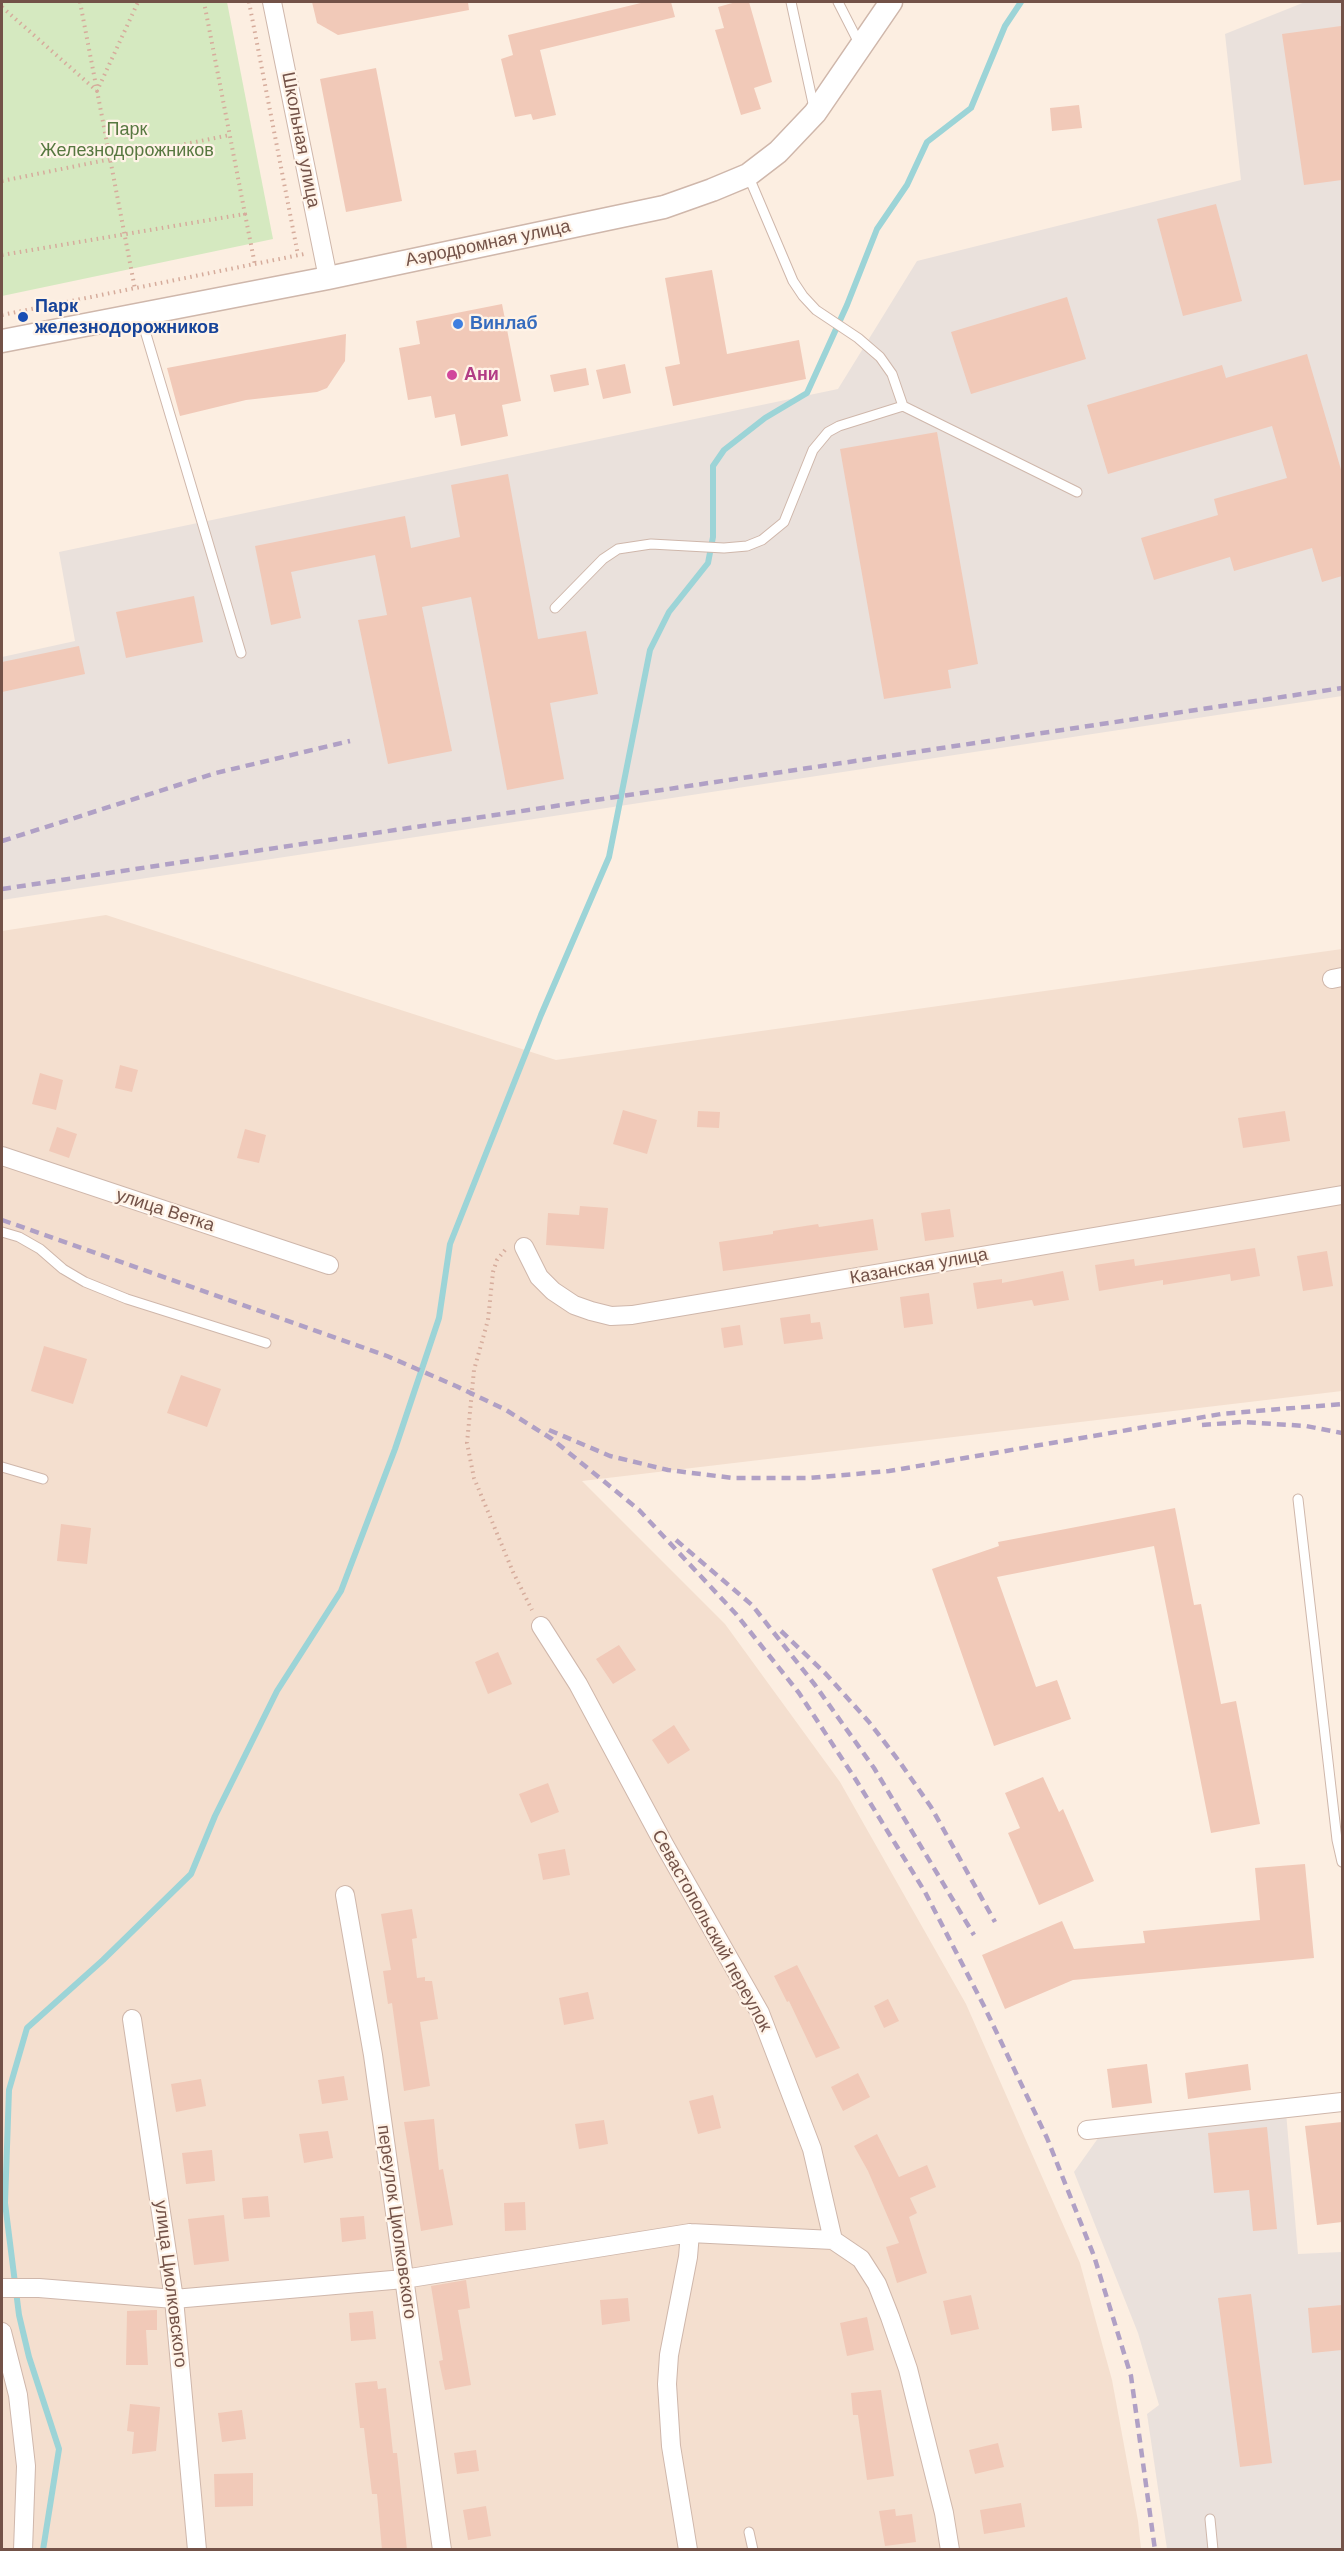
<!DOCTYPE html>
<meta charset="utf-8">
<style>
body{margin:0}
#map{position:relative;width:1344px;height:2551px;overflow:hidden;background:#fceee1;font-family:"DM Sans",sans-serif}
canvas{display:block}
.frame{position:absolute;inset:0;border:3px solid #735248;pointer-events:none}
</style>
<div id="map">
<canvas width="1344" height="2551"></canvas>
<div class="frame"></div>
</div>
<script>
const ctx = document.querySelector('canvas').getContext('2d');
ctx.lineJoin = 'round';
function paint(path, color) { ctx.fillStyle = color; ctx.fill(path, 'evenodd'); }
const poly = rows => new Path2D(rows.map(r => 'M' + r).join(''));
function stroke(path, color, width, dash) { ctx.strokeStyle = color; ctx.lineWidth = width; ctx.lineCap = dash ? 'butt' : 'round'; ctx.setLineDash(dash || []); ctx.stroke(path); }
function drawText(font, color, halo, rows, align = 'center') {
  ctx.font = font + ' "DM Sans",sans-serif'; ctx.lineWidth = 4.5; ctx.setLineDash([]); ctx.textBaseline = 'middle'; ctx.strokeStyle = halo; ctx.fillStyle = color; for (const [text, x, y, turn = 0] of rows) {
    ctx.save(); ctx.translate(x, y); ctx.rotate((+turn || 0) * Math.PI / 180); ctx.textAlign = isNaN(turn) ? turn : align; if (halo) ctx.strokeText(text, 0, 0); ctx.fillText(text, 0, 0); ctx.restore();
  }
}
const residential = poly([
 [106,915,556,1060,1342,949,1342,1391,582,1481,725,1624,840,1782,966,2004,1080,2263,1112,2380,1138,2521,1141,2549,2,2550,2,931]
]);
const industrial = poly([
 [1305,2,1342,2,1342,696,2,900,2,657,75,641,59,552,838,389,917,261,1241,180,1225,34],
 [1286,2112,1298,2254,1342,2252,1342,2549,1167,2549,1147,2414,1159,2405,1138,2333,1074,2172,1101,2134]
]);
const green = poly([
 [2,2,227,2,273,239,2,296]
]);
const stream = poly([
 [43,2550,59,2449,29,2357,19,2315,5,2203,9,2090,27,2028,103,1960,191,1874,215,1816,277,1691,341,1591,395,1449,439,1318,450,1244,541,1015,609,857,650,650,669,612,708,563,713,537,713,466,724,450,765,418,807,393,847,305,877,229,907,185,927,142,971,108,1005,26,1021,2]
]);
const building = poly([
 [312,2,468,2,469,10,338,35,317,23],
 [645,2,671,2,675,17,540,50,556,115,533,120,531,114,515,117,501,59,513,55,508,35],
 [736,2,749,2,772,82,754,88,761,109,741,115,715,30,724,28,718,7],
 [1341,26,1342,180,1304,185,1282,34],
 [376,68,402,201,346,212,320,79],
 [1079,105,1082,128,1052,131,1050,108],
 [1216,204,1242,301,1183,316,1157,219],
 [712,270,727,354,799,340,806,379,673,406,665,367,680,364,665,278],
 [1067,297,1086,359,971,394,951,332],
 [502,304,521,401,502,405,508,436,461,446,455,414,435,418,431,396,408,400,399,348,420,344,416,321],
 [346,334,345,361,327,388,317,392,246,400,180,416,167,368],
 [1307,354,1342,473,1342,576,1322,582,1312,548,1234,571,1230,557,1154,580,1141,538,1218,515,1214,499,1287,478,1272,426,1108,474,1087,405,1222,365,1226,378],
 [625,364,631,393,603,399,596,370],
 [586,368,589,385,554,392,550,375],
 [937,432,978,664,948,670,951,688,884,699,840,449],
 [508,474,538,639,586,631,598,694,550,703,564,779,507,790,471,597,422,607,452,751,388,764,358,620,387,615,375,555,291,572,301,618,271,625,255,546,405,516,411,548,460,537,451,485],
 [194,596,203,642,126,658,116,612],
 [79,646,85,674,2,692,2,662],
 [120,1065,138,1070,132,1092,115,1088],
 [40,1073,63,1080,56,1110,32,1104],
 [623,1110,657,1120,647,1154,613,1144],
 [698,1111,720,1112,719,1128,697,1127],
 [1285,1111,1290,1141,1243,1148,1238,1118],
 [57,1127,77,1134,69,1158,49,1151],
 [245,1129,266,1135,259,1163,237,1158],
 [580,1206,608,1208,604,1249,546,1245,548,1213,579,1215],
 [950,1209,954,1237,925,1241,921,1213],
 [873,1219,878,1250,723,1271,719,1242,773,1234,773,1231,818,1224,819,1227],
 [1255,1248,1260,1276,1231,1281,1230,1274,1163,1285,1163,1280,1099,1291,1095,1265,1134,1259,1135,1266],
 [1327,1251,1333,1286,1303,1291,1297,1256],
 [1063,1271,1069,1300,1034,1306,1032,1300,977,1309,973,1283,1002,1279,1002,1283],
 [929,1293,933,1324,904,1328,900,1297],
 [810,1314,811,1323,820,1322,823,1339,784,1344,780,1318],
 [740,1325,743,1345,724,1348,721,1328],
 [44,1346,87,1359,73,1404,31,1391],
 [181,1375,221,1389,207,1427,167,1413],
 [1175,1508,1194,1605,1201,1604,1221,1704,1236,1701,1260,1824,1211,1833,1154,1546,997,1577,1036,1687,1057,1680,1071,1719,994,1746,932,1569,999,1546,998,1542],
 [61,1524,91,1528,87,1564,57,1561],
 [619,1645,636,1670,613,1684,596,1659],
 [498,1652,512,1684,488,1694,475,1662],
 [674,1725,690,1750,668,1764,652,1740],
 [1043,1777,1059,1812,1063,1809,1094,1881,1039,1905,1008,1833,1020,1828,1005,1793],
 [548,1783,559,1812,531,1823,519,1794],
 [565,1849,570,1875,543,1880,538,1854],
 [1305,1864,1314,1958,1073,1980,1005,2009,982,1955,1062,1921,1074,1949,1145,1943,1143,1931,1260,1920,1255,1868],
 [412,1909,417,1938,412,1939,417,1978,425,1977,425,1981,432,1981,438,2019,420,2022,430,2086,404,2091,392,2003,388,2004,383,1971,391,1970,381,1914],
 [797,1965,840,2048,816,2058,789,2001,787,2002,774,1976],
 [588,1992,594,2019,564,2025,559,1998],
 [888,1999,899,2021,884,2028,874,2006],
 [1147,2064,1152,2103,1112,2108,1107,2069],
 [1248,2064,1251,2090,1188,2099,1185,2073],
 [858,2073,870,2097,843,2111,831,2087],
 [344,2076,348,2100,322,2104,318,2080],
 [201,2079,206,2106,176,2112,171,2084],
 [713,2095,721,2128,698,2134,689,2101],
 [434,2119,439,2170,443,2169,453,2225,421,2231,404,2122],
 [604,2120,608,2144,579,2149,575,2124],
 [1342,2122,1342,2222,1317,2225,1305,2126],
 [1267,2127,1277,2229,1253,2231,1249,2190,1214,2193,1208,2133],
 [328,2131,333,2158,304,2163,299,2134],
 [877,2134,899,2177,927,2165,936,2187,910,2198,917,2213,909,2217,927,2273,897,2283,886,2247,899,2243,868,2171,854,2146],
 [212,2150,215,2181,186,2184,182,2153],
 [268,2196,270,2217,244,2219,242,2198],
 [525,2202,526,2230,505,2231,504,2203],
 [224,2215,229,2261,194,2265,188,2219],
 [364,2216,366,2239,342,2242,340,2218],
 [466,2280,470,2308,458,2310,471,2385,445,2390,439,2361,443,2360,431,2286],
 [1251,2294,1272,2463,1240,2467,1218,2298],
 [971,2295,979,2329,951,2335,943,2301],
 [628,2298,630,2321,602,2325,600,2300],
 [1342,2305,1342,2350,1312,2353,1308,2308],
 [157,2310,157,2330,146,2330,148,2365,126,2365,127,2311],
 [373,2311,376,2339,351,2341,349,2313],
 [867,2317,874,2350,847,2356,840,2323],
 [377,2381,378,2389,386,2388,393,2453,397,2453,407,2550,382,2550,377,2494,372,2494,364,2428,360,2428,355,2383],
 [881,2390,894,2476,867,2480,858,2415,853,2415,851,2393],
 [130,2404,160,2407,156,2451,132,2454,134,2432,127,2431],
 [242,2410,246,2439,222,2442,218,2413],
 [998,2443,1004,2467,975,2474,969,2450],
 [476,2450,479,2471,457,2474,454,2453],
 [253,2473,253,2506,215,2507,214,2474],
 [1021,2503,1025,2527,984,2534,980,2510],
 [486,2506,491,2536,468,2540,463,2510],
 [895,2509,896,2516,912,2514,916,2542,885,2546,879,2511]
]);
const path = poly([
 [80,2,135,289],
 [249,2,298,255],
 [2,7,97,91,138,2],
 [2,181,230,135],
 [245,214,255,265],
 [2,255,245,214,204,2],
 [2,315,304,254],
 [505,1250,497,1260,493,1272,488,1320,474,1370,467,1443,474,1478,513,1572,532,1610]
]);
const service = poly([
 [791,2,814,108],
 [838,2,860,45],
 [748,175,793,281,803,296,816,310,858,338,880,357,892,374,903,406,1077,492],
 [140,314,241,653],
 [555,608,603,559,618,549,651,544,724,548,747,546,762,540,784,522,813,450,828,432,839,426,903,406],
 [2,1232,19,1237,40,1249,63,1269,85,1282,127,1299,266,1343],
 [2,1467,43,1479],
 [1298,1499,1337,1840,1342,1862],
 [1210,2519,1213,2550],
 [749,2532,753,2550]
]);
const minor = poly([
 [272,2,328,278],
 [1332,979,1342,977],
 [2,1156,329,1265],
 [524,1247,539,1277,553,1291,574,1305,591,1311,611,1316,632,1315,1342,1195],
 [541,1626,578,1684,665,1846,760,2013,812,2149,833,2240,861,2259,877,2284,890,2317,908,2369,944,2513,950,2550],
 [345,1895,373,2055,442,2550],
 [132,2019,174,2299,197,2550],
 [1087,2130,1342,2102],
 [2,2288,39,2288,174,2299,404,2279,690,2233,833,2240],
 [2,2332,18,2395,26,2466,23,2550],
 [688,2550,671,2446,667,2384,669,2355,688,2257,690,2233]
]);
const tertiary = poly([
 [2,341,328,278,664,207,712,190,748,175,778,152,815,113,891,2]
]);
const rail = poly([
 [2,841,216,773,350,741],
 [2,889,1342,688],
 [2,1220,387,1356,456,1386,506,1410,552,1439,639,1510,736,1614,799,1693,856,1780,925,1892,984,2006,1047,2138,1094,2256,1131,2376,1155,2550],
 [1202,1425,1242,1422,1306,1426,1342,1433],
 [549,1430,610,1456,668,1470,733,1478,810,1478,889,1471,1221,1414,1342,1404],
 [676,1540,752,1605,815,1685,874,1768,974,1935],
 [781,1631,825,1673,869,1722,899,1761,931,1807,995,1922]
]);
const markers = [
 [23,317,6,"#1a4fb4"],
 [458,324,6,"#3f7fe0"],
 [452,375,6,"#d1479c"]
];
const parkNames = [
 ["Парк",127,130],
 ["Железнодорожников",127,151]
];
const streetNames = [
 ["Школьная улица",300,140,79],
 ["Аэродромная улица",488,244,-12],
 ["улица Ветка",165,1211,18],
 ["Казанская улица",919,1267,-10],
 ["Севастопольский переулок",711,1931,61],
 ["переулок Циолковского",396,2222,82],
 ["улица Циолковского",170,2284,83]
];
const transitNames = [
 ["Парк",35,307],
 ["железнодорожников",35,328]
];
const shopNames = [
 ["Винлаб",470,324]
];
const hotelNames = [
 ["Ани",464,375]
];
paint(residential, '#f4dfcf');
paint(industrial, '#eae1dc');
paint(green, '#d5e9c0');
stroke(stream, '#9cd4d7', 6);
paint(building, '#f1c9b8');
stroke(service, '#cfb7ab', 11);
stroke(minor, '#cfb7ab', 20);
stroke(tertiary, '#cfb7ab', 25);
stroke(path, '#d6ac9c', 4, [1.5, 4.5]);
stroke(service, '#fff', 9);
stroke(minor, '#fff', 18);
stroke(tertiary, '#fff', 22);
stroke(rail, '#b0a0c5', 4.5, [9, 6]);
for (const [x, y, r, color] of markers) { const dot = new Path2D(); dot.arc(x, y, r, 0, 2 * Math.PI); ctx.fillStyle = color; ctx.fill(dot); stroke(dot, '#fff3e7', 2); }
drawText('18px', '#577840', '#fff3e7', parkNames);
drawText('18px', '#735248', '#fff3e7', streetNames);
drawText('bold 18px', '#164399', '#fff3e7', transitNames, 'left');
drawText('bold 18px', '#366cbe', '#fff3e7', shopNames, 'left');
drawText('bold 18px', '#b23c85', '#fff3e7', hotelNames, 'left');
</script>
